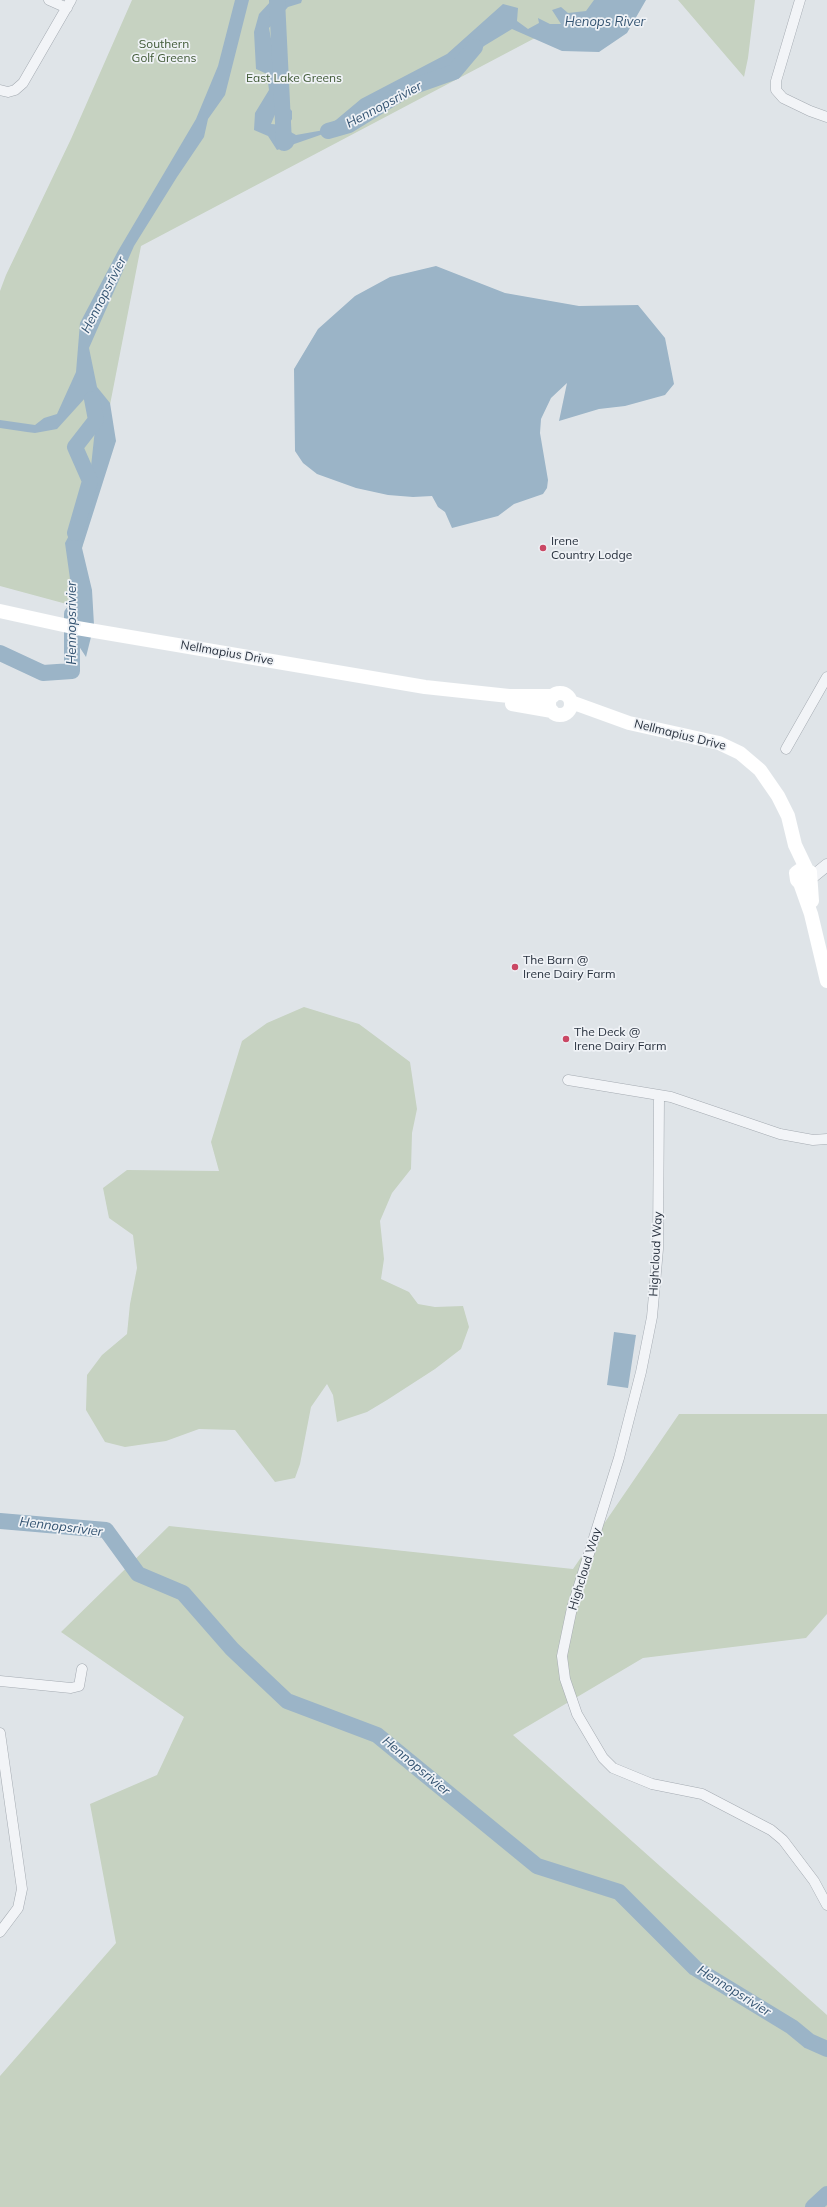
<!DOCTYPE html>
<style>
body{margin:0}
canvas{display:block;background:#dfe4e8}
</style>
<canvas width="827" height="2207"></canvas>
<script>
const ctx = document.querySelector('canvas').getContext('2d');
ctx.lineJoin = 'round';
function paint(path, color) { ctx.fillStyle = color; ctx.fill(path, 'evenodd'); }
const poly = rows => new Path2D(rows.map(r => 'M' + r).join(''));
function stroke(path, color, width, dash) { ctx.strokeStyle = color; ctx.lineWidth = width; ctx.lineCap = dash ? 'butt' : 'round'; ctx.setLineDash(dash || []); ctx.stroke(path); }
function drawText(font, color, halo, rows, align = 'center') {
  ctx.font = font + ' Mulish,sans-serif'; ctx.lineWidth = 3.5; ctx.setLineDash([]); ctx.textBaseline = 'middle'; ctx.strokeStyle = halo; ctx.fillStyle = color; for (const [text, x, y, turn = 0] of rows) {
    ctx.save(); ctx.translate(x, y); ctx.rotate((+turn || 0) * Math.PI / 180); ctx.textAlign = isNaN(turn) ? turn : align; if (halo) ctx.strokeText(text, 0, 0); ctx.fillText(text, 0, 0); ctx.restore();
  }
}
const green = poly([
 [132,0,607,0,141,246,82,548,74,606,0,586,0,291,6,275,71,139],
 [678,0,755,0,748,58,744,77],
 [304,1007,359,1024,410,1062,417,1109,412,1133,411,1169,392,1193,380,1221,384,1259,381,1279,409,1292,418,1304,435,1307,463,1306,469,1327,461,1349,435,1369,387,1400,367,1412,337,1422,333,1395,327,1384,311,1407,300,1464,295,1478,275,1482,235,1430,199,1429,166,1441,125,1447,105,1442,86,1410,87,1375,102,1355,127,1334,130,1304,137,1268,133,1235,109,1218,103,1188,127,1170,219,1171,211,1142,242,1041,267,1023],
 [679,1414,827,1414,827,1614,806,1638,643,1658,513,1735,827,2015,827,2207,0,2207,0,2076,116,1943,90,1804,157,1775,184,1717,61,1632,169,1526,573,1569]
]);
const water = poly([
 [235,0,249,0,225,95,208,119,204,137,177,177,134,246,89,348,97,387,110,403,116,441,82,548,92,590,94,625,86,657,69,631,72,593,65,543,80,515,89,485,96,420,86,397,57,429,35,433,27,432,0,428,0,420,35,425,44,418,57,414,76,372,80,323,118,251,196,119,218,66],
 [272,0,302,0,301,3,288,7,269,28,272,44,283,69,283,86,287,98,278,98,279,105,271,124,283,125,287,121,286,113,290,109,292,111,292,119,288,125,289,131,296,135,324,130,361,99,447,54,503,4,518,8,517,21,528,29,539,23,538,18,550,24,561,24,552,10,561,7,568,13,586,11,594,0,646,0,627,33,599,52,562,51,512,29,484,46,471,60,446,70,383,104,349,125,277,150,268,136,254,130,255,113,269,90,267,74,256,69,254,32,259,14],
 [436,266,505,293,579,306,638,305,665,338,674,384,665,395,625,406,599,409,559,421,567,383,551,398,541,419,540,433,548,480,547,488,543,494,514,504,498,516,452,528,445,512,438,507,432,496,413,497,388,495,356,488,317,474,303,463,295,451,294,369,318,329,355,296,390,277],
 [614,1332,636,1335,628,1388,607,1385]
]);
const river = poly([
 [277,0,284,143,286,142],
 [328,131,349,125,409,88,454,72,475,47],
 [75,533,90,481,75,447,96,420,92,399],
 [0,653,43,673,72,671,72,614],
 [0,1521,106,1530,138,1574,183,1593,232,1649,287,1701,377,1735,537,1866,619,1892,695,1968,792,2027,809,2041,827,2049],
 [813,2207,827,2194]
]);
const minor = poly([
 [49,0,67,8],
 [800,0,776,81,776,90,783,98,810,111,827,117],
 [0,90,8,92,15,90,23,83,71,0],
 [786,749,827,677],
 [568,1080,671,1097,780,1134,813,1140,827,1139],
 [659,1096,658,1249,652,1317,641,1372,619,1458,572,1608,562,1656,565,1679,577,1714,603,1758,613,1768,652,1784,702,1794,771,1830,783,1840,814,1881,827,1905],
 [0,1681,71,1688,79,1686,82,1669],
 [0,1733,22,1889,18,1908,0,1932]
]);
const tertiary = poly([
 [811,878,827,865]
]);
const secondary = poly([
 [0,611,77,628,425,687,509,696,553,696],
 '549 704a11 11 0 1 1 22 0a11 11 0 1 1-22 0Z',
 [571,702,629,723,719,743,740,753,760,770,778,796,788,816,795,845,806,868],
 [512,704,552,711],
 [810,881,805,884,800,883,797,880,796,873,803,868,810,872,812,901],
 [800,883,811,914,827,981]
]);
const markers = [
 [543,548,4,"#ca4764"],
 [515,967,4,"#ca4764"],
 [566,1039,4,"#ca4764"]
];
const parkNames = [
 ["Southern",164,44],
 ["Golf Greens",164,58],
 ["East Lake Greens",294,78]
];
const poiNames = [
 ["Irene",551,541],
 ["Country Lodge",551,555],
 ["The Barn @",523,960],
 ["Irene Dairy Farm",523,974],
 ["The Deck @",574,1032],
 ["Irene Dairy Farm",574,1046]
];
const streetNames = [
 ["Nellmapius Drive",227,653,10],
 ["Nellmapius Drive",680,735,14],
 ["Highcloud Way",656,1254,-87],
 ["Highcloud Way",585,1569,-73]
];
const waterNames = [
 ["Henops River",605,22],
 ["Hennopsrivier",384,105,-28],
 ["Hennopsrivier",104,295,-63],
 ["Hennopsrivier",72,623,-90],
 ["Hennopsrivier",61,1527,7],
 ["Hennopsrivier",416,1766,40],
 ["Hennopsrivier",734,1991,32]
];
paint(green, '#c6d2c1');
paint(water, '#9bb4c7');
stroke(river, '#9bb4c7', 16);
stroke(minor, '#a5abb2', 11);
stroke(tertiary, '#a5abb2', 13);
stroke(minor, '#f2f4f7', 10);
stroke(tertiary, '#f2f4f7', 12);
stroke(secondary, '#fff', 14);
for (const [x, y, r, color] of markers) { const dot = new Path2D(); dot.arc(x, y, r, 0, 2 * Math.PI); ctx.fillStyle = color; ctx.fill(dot); stroke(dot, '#eff2f6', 1.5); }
drawText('12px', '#405a36', '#eff2f6', parkNames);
drawText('12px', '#29323f', '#eff2f6', poiNames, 'left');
drawText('12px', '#29323f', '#eff2f6', streetNames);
drawText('italic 13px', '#345472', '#eff2f6', waterNames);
</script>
